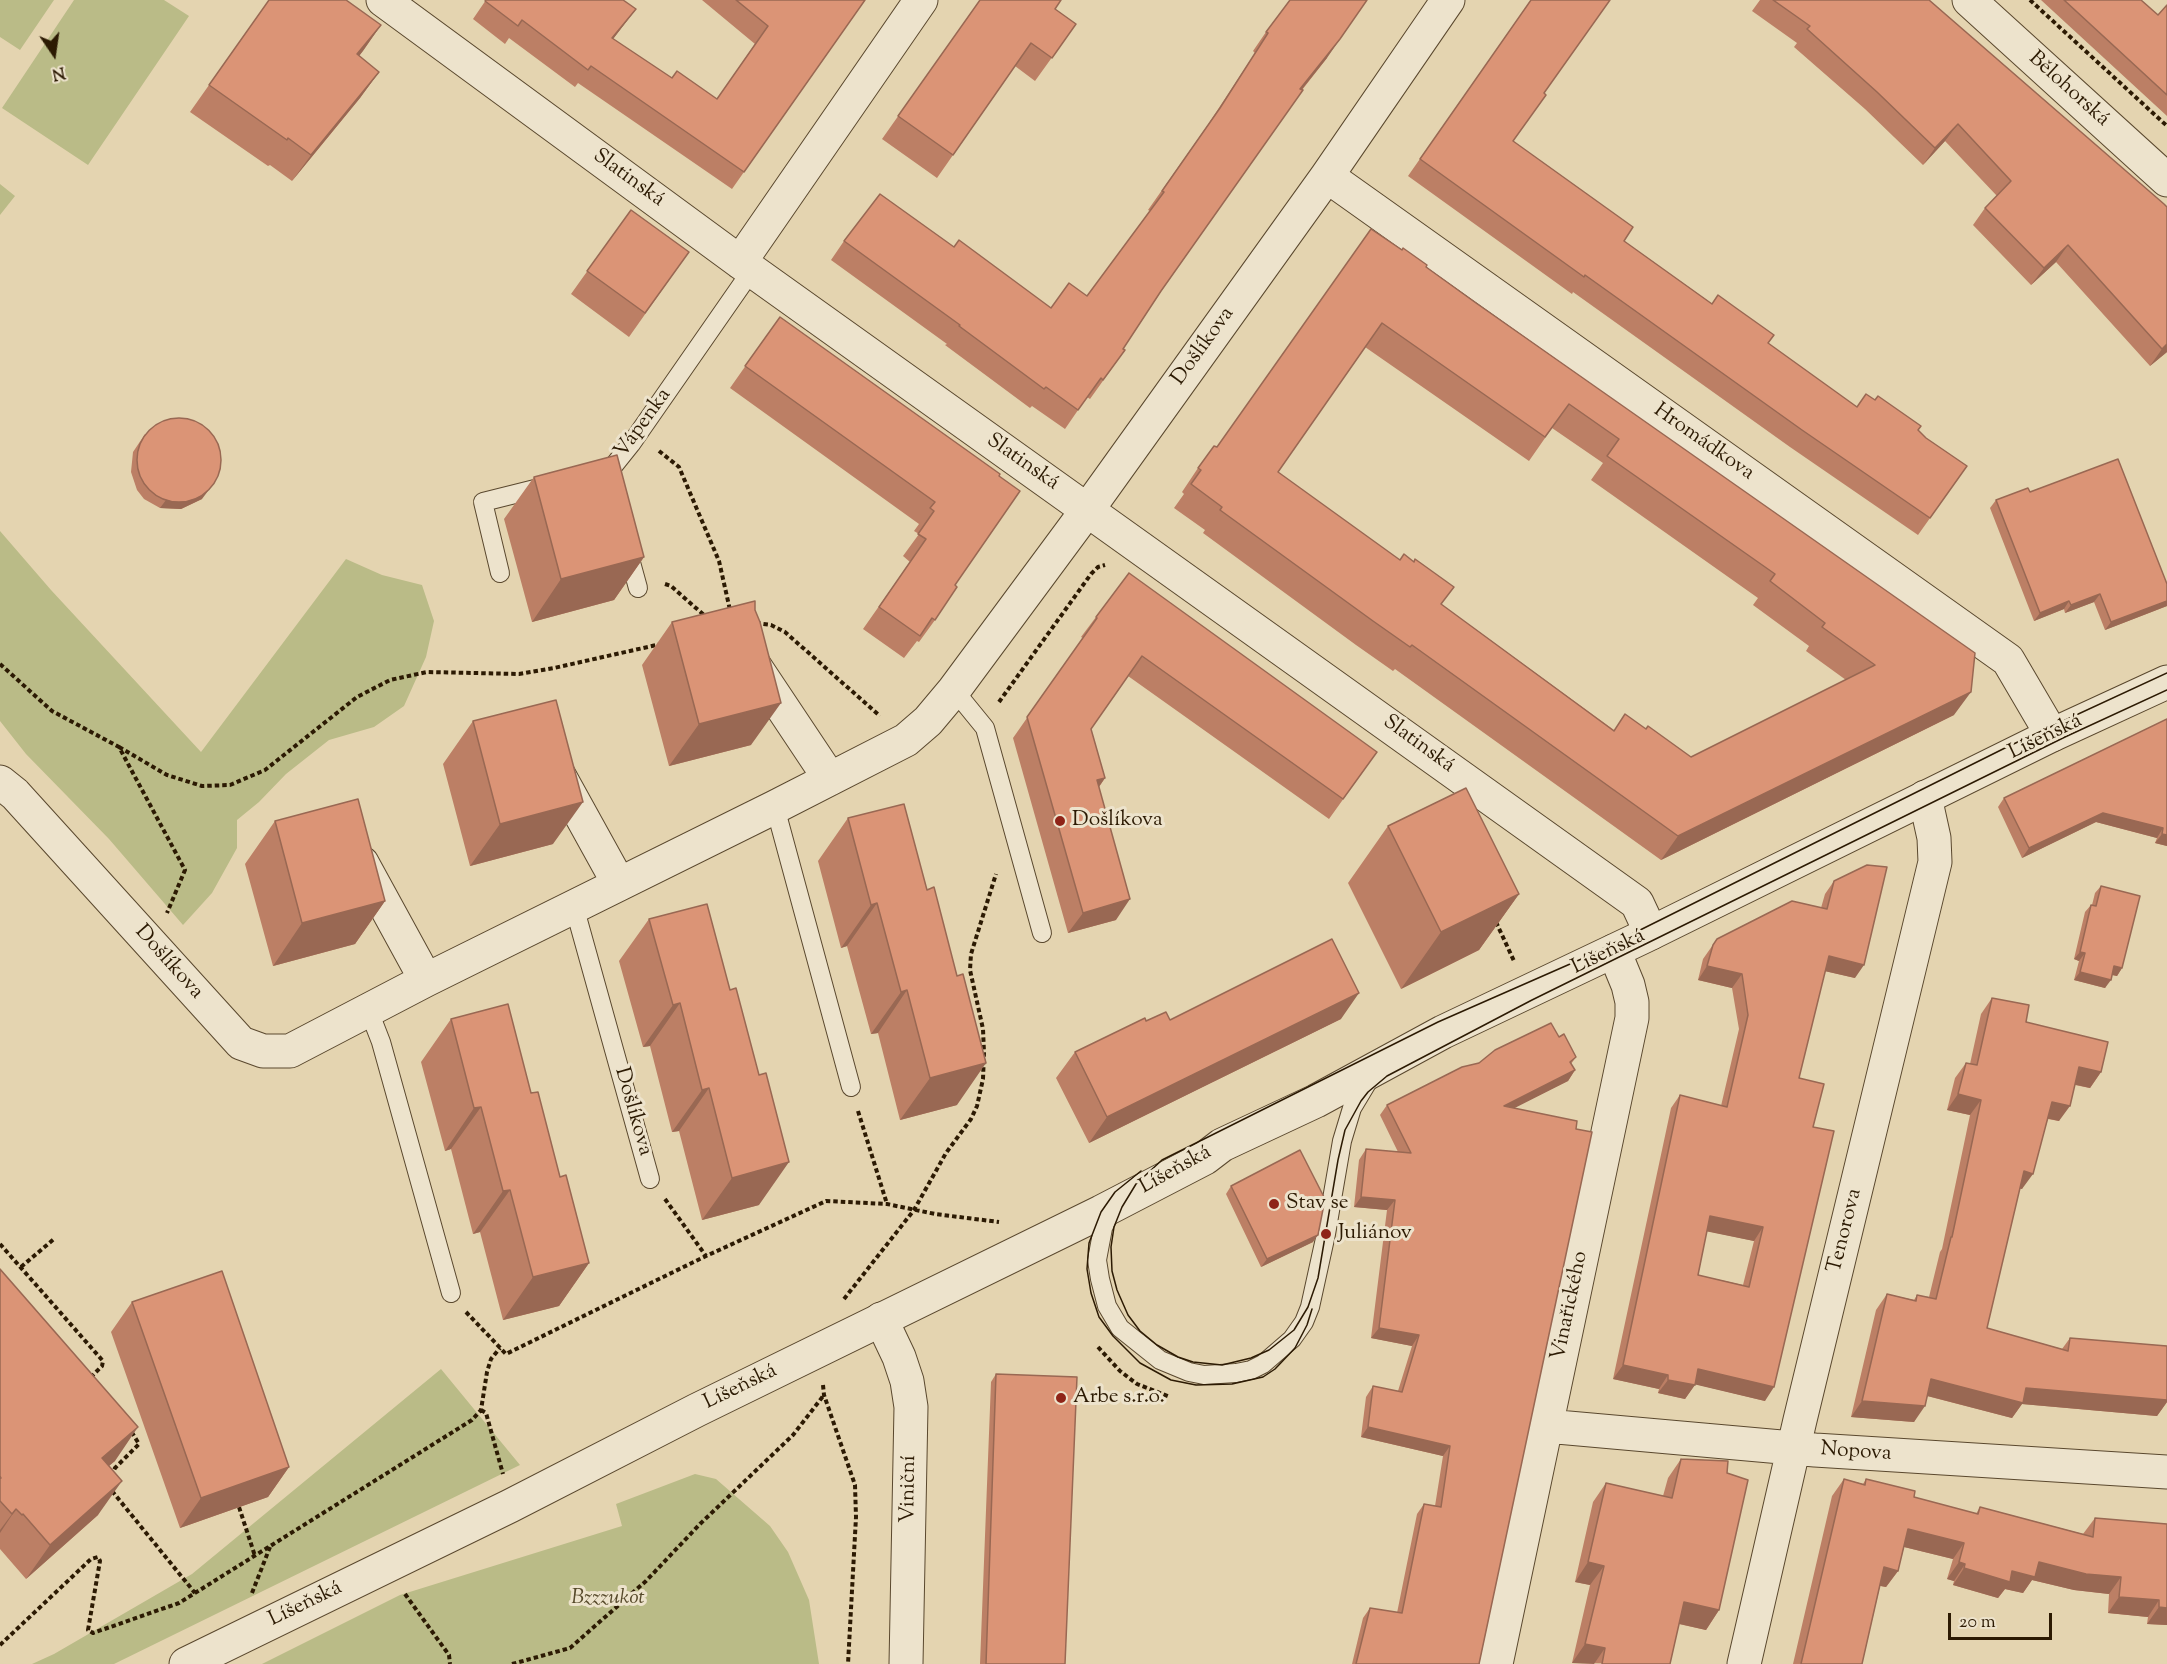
<!DOCTYPE html>
<html>
<head>
<meta charset="utf-8">
<style>
  body { margin:0 }
  #map { position:relative; width:2167px; height:1664px; overflow:hidden; background:#e4d4b0; font-family:"Sorts Mill Goudy",serif }
  canvas { display:block }
  .north { position:absolute; left:24px; top:24px; width:60px; height:60px; -webkit-text-stroke:4px #ede3cc; paint-order:stroke; rotate:167deg; font-size:16px; font-weight:700; line-height:24px; text-align:center; color:#2c1a03 }
  .north::after { content:''; display:block; margin:auto; width:21px; height:27px; background:#2c1a03; clip-path:polygon(50% 0,100% 100%,50% 72%,0 100%) }
  .scale { position:absolute; left:1948px; top:1613px; width:104px; height:27px; box-sizing:border-box; border:3px solid #2c1a03; border-top:0; padding-left:8px; font-size:18px; line-height:21px; white-space:nowrap; color:#2c1a03; -webkit-text-stroke:4px #ede3cc; paint-order:stroke }
</style>
</head>
<body>
<div id="map">
<canvas width="2167" height="1664"></canvas>
<div class="north">N</div>
<div class="scale">20 m</div>
</div>
<script>
const context = document.querySelector('canvas').getContext('2d');
context.lineJoin = 'round';
function fill(path, color) { context.fillStyle = color; context.fill(path, 'evenodd'); }
const poly = rows => new Path2D(rows.map(r => 'M' + r).join(''));
function trace(path, color, width, dash) { context.strokeStyle = color; context.lineWidth = width; context.lineCap = dash ? 'butt' : 'round'; context.setLineDash(dash || []); context.stroke(path); }
function write(font, color, halo, rows, align = 'center') {
  context.font = font + ' "Sorts Mill Goudy",serif'; context.lineWidth = 6; context.setLineDash([]); context.textBaseline = 'middle'; context.strokeStyle = halo; context.fillStyle = color; for (const [text, x, y, turn = 0] of rows) {
    context.save(); context.translate(x, y); context.rotate((+turn || 0) * Math.PI / 180); context.textAlign = isNaN(turn) ? turn : align; if (halo) context.strokeText(text, 0, 0); context.fillText(text, 0, 0); context.restore();
  }
}
const green = poly([
  [0,0,54,0,20,50,0,37],
  [74,0,164,0,189,16,88,165,2,108],
  [0,184,15,196,0,215],
  [0,531,51,590,201,752,346,559,382,575,422,585,434,621,426,657,404,706,374,727,329,740,286,774,259,802,237,820,237,848,212,893,183,925,109,839,26,754,0,721],
  [441,1369,520,1465,114,1664,32,1664,54,1654,192,1574],
  [695,1474,716,1479,770,1526,788,1552,809,1600,819,1664,262,1664,400,1595,622,1526,616,1504]
]);
const path = poly([
  [2030,0,2167,126],
  [659,451,679,467,719,561,730,610],
  [665,584,671,586,705,616],
  [756,623,771,625,785,632,880,716],
  [0,664,52,711,119,747,185,870,167,913],
  [999,702,1091,574,1098,567,1105,565],
  [119,747,167,775,202,786,230,785,265,770,357,697,390,680,427,672,519,674,554,668,661,644],
  [1496,922,1514,961],
  [858,1111,887,1204],
  [665,1199,706,1256],
  [0,1244,103,1361,102,1366,91,1377],
  [21,1267,54,1239],
  [844,1299,914,1210,946,1153,971,1119,977,1106,983,1079,984,1053,983,1029,970,970,971,954,996,874],
  [466,1312,506,1354,706,1256,826,1201,887,1204,935,1214,999,1222],
  [1098,1347,1120,1371,1137,1384,1170,1397],
  [823,1385,824,1395,855,1485,856,1517,848,1664],
  [481,1410,486,1413,503,1474],
  [111,1476,115,1468,139,1444,131,1431],
  [112,1491,195,1593],
  [239,1507,255,1556],
  [252,1593,270,1547],
  [405,1594,449,1655,450,1664],
  [0,1645,91,1559,98,1557,100,1561,88,1630,93,1633,179,1603,472,1420,481,1410,487,1372,491,1359,500,1348],
  [512,1664,570,1648,646,1581,700,1524,793,1435,824,1395]
]);
const service = poly([
  [599,472,611,469,631,444,752,270],
  [627,548,638,588],
  [500,573,483,502,547,486],
  [954,690,985,728,1042,933],
  [775,807,851,1087],
  [574,906,650,1179],
  [369,1011,381,1042,451,1293],
  [1112,1209,1103,1228,1097,1260,1100,1279,1107,1306,1120,1328,1160,1360,1189,1372,1204,1375,1236,1373,1251,1370,1263,1364,1292,1339,1304,1322,1310,1307,1326,1234,1342,1141,1352,1108,1370,1078]
]);
const minor = poly([
  [383,0,740,262,1637,903,1651,933],
  [1969,0,2167,180],
  [1327,176,2008,660,2052,735],
  [740,262,921,0],
  [754,665,830,779],
  [556,770,619,884],
  [0,782,15,794,241,1043,263,1051,290,1051,426,980,775,807,906,740,928,721,954,690,1088,509,1327,176,1448,0],
  [362,863,426,980],
  [881,1319,899,1357,907,1381,911,1407,906,1664],
  [1546,1426,1815,1450,2167,1472],
  [1496,1664,1632,1018,1632,1002,1628,985,1614,951],
  [1744,1664,1800,1420,1935,862,1934,838,1925,797]
]);
const tertiary = poly([
  [186,1664,510,1506,697,1410,1101,1212,1205,1158,1222,1145,1316,1101,1443,1032,1645,936,2052,735,2167,682]
]);
const tram = poly([
  [2167,673,2007,747,1586,957,1438,1022,1162,1160,1136,1184,1122,1207,1114,1227,1111,1247,1112,1271,1117,1290,1128,1315,1140,1331,1157,1345,1178,1357,1193,1362,1222,1365,1251,1358,1269,1350,1294,1330,1308,1307,1318,1278,1338,1160,1345,1130,1361,1101,1368,1092,1387,1076,1532,1000,2065,737,2167,690],
  [1141,1171,1115,1192,1101,1212,1089,1243,1087,1269,1091,1293,1099,1317,1113,1336,1140,1363,1171,1380,1196,1385,1232,1384,1263,1377,1275,1369,1295,1348,1307,1325,1312,1309]
]);
const wall = poly([
  [269,0,381,25,359,56,379,72,360,98,292,181,270,165,268,166,190,112],
  [486,0,636,9,613,39,672,78,717,99,755,44,702,0,865,0,732,189,578,83,575,87,509,38,505,44,473,19],
  [980,0,1055,9,1076,24,1035,81,1015,66,937,178,882,139],
  [1531,0,1544,93,1513,141,1624,241,1857,407,1918,430,1926,438,1967,466,1918,535,1790,447,1573,292,1572,294,1408,176],
  [1760,0,1929,0,2167,207,2167,352,2150,366,2056,262,2031,285,1973,225,1985,208,1997,196,1945,141,1923,165,1865,109,1794,47,1797,43,1752,11],
  [2041,0,2141,0,2158,15,2167,5,2167,116],
  [1266,32,1327,58,1302,90,1160,293,1123,349,1125,350,1090,399,1087,397,1065,429,1032,406,1030,408,945,345,947,344,831,260,844,241,954,247,1051,308,1087,296,1150,211,1148,210,1207,126,1255,53,1253,51],
  [631,210,689,252,629,337,571,294],
  [1426,267,1954,715,1661,860,1395,669,1393,671,1356,645,1203,533,1205,530,1174,508,1184,494,1182,492,1198,468,1217,447],
  [1365,347,1529,461,1552,428,1603,463,1591,480,1758,598,1753,605,1809,646,1806,651,1846,680,1691,757,1646,729,1614,730,1441,604,1278,472],
  [780,317,1000,474,955,585,935,620,919,642,917,641,904,658,863,629,910,562,903,556,919,534,914,531,919,524,730,388],
  [145,434,202,499,181,509,160,508,144,499,137,490,131,472,133,452],
  [534,477,644,557,614,600,532,622,504,519],
  [1996,500,2167,584,2167,606,2105,630,2094,602,2065,613,2064,609,2034,621,1990,508],
  [1096,617,1377,752,1329,819,1128,676,1091,729,1105,778,1099,787,1116,920,1068,933,1013,738,1083,638,1081,637],
  [672,622,751,745,669,766,642,665],
  [2167,719,2167,846,2155,843,2157,838,2096,822,2022,858,1998,807,2004,798],
  [473,721,553,844,470,866,443,764],
  [848,818,957,1105,900,1120,878,1033,871,1034,847,946,841,948,818,861],
  [275,821,385,901,355,944,273,966,245,864],
  [1388,826,1519,894,1479,950,1401,989,1348,883],
  [1834,881,1855,978,1825,971,1799,1078,1813,1127,1765,1401,1695,1384,1685,1399,1658,1393,1659,1389,1613,1379,1671,1108,1680,1095,1721,1106,1739,1029,1732,988,1698,980,1703,959,1717,939,1821,908,1825,894],
  [1707,1231,1754,1241,1743,1285,1698,1275],
  [2101,886,2122,968,2117,976,2112,975,2105,988,2074,980,2079,961,2074,959,2085,912,2091,905,2092,905,2095,893],
  [649,919,759,1205,702,1220,679,1131,672,1132,650,1046,643,1047,619,961],
  [1992,998,2101,1072,2090,1088,2075,1085,2059,1121,2048,1119,2022,1189,2019,1188,1987,1328,2062,1349,2070,1338,2167,1346,2167,1402,2157,1416,2022,1404,2012,1418,1927,1396,1914,1422,1851,1417,1876,1310,1887,1294,1914,1300,1917,1295,1929,1297,1940,1252,1942,1249,1970,1115,1947,1110,1955,1078,1966,1063,1970,1064,1981,1014],
  [451,1019,531,1093,589,1263,559,1306,503,1320,480,1232,473,1234,451,1149,445,1151,421,1062],
  [1341,1019,1089,1143,1056,1078,1075,1052,1146,1021],
  [1559,1037,1576,1057,1571,1064,1575,1070,1568,1081,1513,1108,1479,1664,1352,1664,1363,1618,1370,1608,1397,1613,1417,1514,1424,1504,1435,1506,1443,1456,1361,1437,1366,1397,1373,1386,1398,1391,1412,1346,1371,1338,1387,1210,1354,1207,1359,1160,1366,1149,1398,1152,1380,1115,1387,1105,1479,1063],
  [1231,1186,1313,1242,1261,1267,1226,1194],
  [0,1269,115,1461,108,1466,98,1515,26,1579,0,1549],
  [132,1302,289,1467,268,1497,180,1528,111,1332],
  [996,1374,1065,1664,980,1664,991,1382],
  [1681,1459,1719,1610,1706,1630,1679,1624,1670,1664,1572,1663,1590,1585,1575,1582,1593,1502,1606,1483,1663,1496,1668,1478],
  [1844,1479,1863,1484,1866,1479,1914,1497,1976,1514,1980,1507,2083,1534,2095,1518,2167,1524,2167,1625,2147,1624,2148,1617,2108,1613,2109,1594,2074,1590,2032,1580,2023,1593,2005,1589,1998,1598,1953,1585,1954,1581,1947,1579,1953,1559,1904,1547,1898,1571,1886,1587,1880,1586,1862,1664,1793,1664,1832,1496]
]);
const shadedWall = poly([
  [636,9,623,26,600,56,612,38],
  [381,25,363,51,339,81,357,54],
  [1340,39,1327,58,1287,108,1300,89],
  [379,72,360,98,292,181,311,155],
  [1958,124,1945,141,1923,165,1935,148],
  [2068,245,2056,262,2031,285,2044,268],
  [2167,344,2167,352,2150,366,2162,349],
  [208,491,202,499,181,509,160,508,166,500],
  [644,557,614,600,532,622,561,579],
  [2100,594,2094,602,2065,613,2071,605],
  [2069,601,2064,609,2034,621,2040,613],
  [2167,601,2167,606,2105,630,2111,622],
  [1971,692,1954,715,1661,860,1678,836],
  [781,703,751,745,669,766,699,724],
  [1105,778,1091,798,1097,780],
  [583,802,553,844,470,866,500,824],
  [2103,813,2163,828,2157,838,2096,822,2022,858,2029,848],
  [2162,834,2167,835,2167,846,2155,843],
  [1519,894,1479,950,1401,989,1441,932],
  [1130,899,1116,920,1068,933,1083,913],
  [385,901,355,944,273,966,302,923],
  [877,903,847,946,841,948,871,905],
  [2080,952,2085,953,2079,961,2074,959],
  [1829,956,1864,965,1855,978,1820,970],
  [1707,966,1742,974,1732,988,1698,980],
  [2114,966,2122,968,2117,976,2108,974],
  [2080,972,2111,980,2105,988,2074,980],
  [907,990,878,1033,871,1034,901,992],
  [1359,993,1341,1019,1089,1143,1107,1117],
  [680,1003,650,1046,643,1047,673,1005],
  [986,1063,957,1105,900,1120,930,1078],
  [2079,1067,2101,1072,2090,1088,2068,1083],
  [1575,1070,1568,1081,1497,1117,1504,1106],
  [709,1088,679,1131,672,1132,702,1090],
  [1958,1094,1981,1100,1970,1115,1947,1110],
  [2052,1102,2070,1106,2059,1121,2041,1117],
  [481,1107,451,1149,445,1151,474,1108],
  [789,1162,759,1205,702,1220,732,1178],
  [2024,1171,2033,1174,2022,1189,2013,1187],
  [510,1190,480,1232,473,1234,503,1191],
  [1361,1197,1395,1200,1387,1210,1354,1207],
  [1710,1216,1763,1227,1754,1241,1700,1230],
  [1318,1235,1313,1242,1261,1267,1267,1259],
  [589,1263,559,1306,503,1320,533,1277],
  [1379,1328,1419,1335,1412,1346,1371,1338],
  [1623,1365,1668,1375,1659,1389,1613,1379],
  [1698,1369,1774,1387,1765,1401,1689,1383],
  [1931,1379,2167,1400,2167,1402,2157,1416,2022,1404,2012,1418,1920,1394],
  [1668,1380,1695,1385,1685,1399,1658,1393],
  [1862,1401,1925,1406,1914,1422,1851,1417],
  [138,1427,115,1461,78,1492,102,1458],
  [1368,1427,1450,1446,1443,1456,1361,1437],
  [289,1467,268,1497,180,1528,201,1498],
  [122,1481,98,1515,26,1579,50,1545],
  [16,1509,0,1533,0,1530,12,1514],
  [1908,1529,1964,1543,1953,1559,1896,1545],
  [1588,1562,1604,1566,1590,1585,1575,1582],
  [1959,1562,1965,1564,1954,1581,1947,1579],
  [2039,1562,2121,1577,2109,1594,2074,1590,2032,1580,2023,1593,2005,1589,1998,1598,1953,1585,1964,1568],
  [1884,1567,1898,1571,1886,1587,1872,1584],
  [2119,1597,2159,1600,2148,1617,2108,1613],
  [1684,1602,1719,1610,1706,1630,1671,1622],
  [2159,1607,2167,1608,2167,1625,2147,1624],
  [1585,1644,1605,1648,1594,1664,1572,1663]
]);
const building = poly([
  [269,0,346,0,381,25,357,54,379,72,311,155,288,138,287,140,209,85,269,0],
  [486,0,623,0,636,9,612,38,672,78,677,71,717,99,768,26,736,0,865,0,744,172,591,66,588,70,522,20,518,26,485,1,486,0],
  [980,0,1061,0,1055,9,1076,24,1052,58,1031,43,953,155,898,116,980,0],
  [1290,0,1367,0,1340,39,1300,89,1303,90,1161,291,1123,349,1125,350,1103,380,1101,378,1078,410,1046,387,1044,389,959,326,960,325,844,241,880,194,954,247,959,240,1051,308,1069,283,1087,296,1164,192,1162,191,1220,108,1268,33,1266,32,1290,0],
  [1531,0,1610,0,1544,93,1546,95,1513,141,1633,227,1624,241,1712,304,1718,295,1736,308,1774,335,1768,343,1857,407,1866,394,1875,400,1878,396,1921,426,1918,430,1926,438,1967,466,1930,518,1802,430,1585,275,1584,277,1420,159,1531,0],
  [1773,0,1929,0,2164,204,2167,207,2167,344,2162,349,2068,245,2044,268,1985,208,2011,181,1958,124,1935,148,1877,92,1807,29,1810,26,1773,0],
  [2064,0,2141,0,2158,15,2167,5,2167,95,2064,0],
  [631,210,689,252,645,313,587,271,631,210],
  [1371,229,1402,250,1403,248,1427,265,1426,267,1476,303,1975,653,1971,692,1678,836,1412,645,1410,647,1373,621,1220,510,1222,507,1191,484,1201,470,1198,468,1214,446,1217,447,1371,229],
  [1382,323,1545,437,1569,404,1619,439,1607,456,1775,574,1770,581,1825,623,1822,627,1875,665,1691,757,1648,726,1646,729,1625,714,1614,731,1441,604,1454,587,1415,559,1414,562,1404,554,1400,560,1278,472,1382,323],
  [780,317,1000,474,999,476,1020,491,955,585,957,587,935,620,932,618,920,636,879,607,926,539,918,534,934,511,930,508,935,502,745,366,780,317],
  '137 460a42 42 0 1 1 84 0a42 42 0 1 1-84 0Z',
  [617,455,644,557,561,579,534,477,617,455],
  [2118,459,2167,584,2167,601,2111,622,2100,594,2071,605,2069,601,2040,613,1996,500,2028,488,2030,492,2118,459],
  [1129,573,1377,752,1343,799,1142,656,1091,729,1105,778,1097,780,1130,899,1083,913,1027,717,1097,618,1096,617,1129,573],
  [755,601,755,610,760,622,781,703,699,724,672,622,755,601],
  [556,700,583,802,500,824,473,721,556,700],
  [2167,719,2167,835,2162,834,2163,828,2103,813,2029,848,2004,798,2167,719],
  [1466,788,1519,894,1441,932,1388,826,1466,788],
  [358,799,385,901,302,923,275,821,358,799],
  [904,804,927,890,934,887,957,976,963,974,986,1063,930,1078,907,990,901,992,877,903,871,905,848,818,904,804],
  [1867,865,1887,867,1864,965,1829,956,1799,1078,1824,1084,1813,1127,1834,1131,1774,1387,1698,1369,1695,1385,1668,1380,1668,1375,1623,1365,1680,1095,1727,1107,1748,1015,1742,974,1707,966,1713,945,1717,939,1792,901,1827,909,1834,881,1867,865],
  [1710,1216,1763,1227,1749,1287,1698,1275,1710,1216],
  [2101,886,2140,896,2122,968,2114,966,2111,980,2080,972,2085,953,2080,952,2091,905,2096,906,2101,886],
  [707,904,730,990,736,988,759,1075,766,1073,789,1162,732,1178,709,1088,702,1090,680,1003,673,1005,649,919,707,904],
  [1332,939,1359,993,1107,1117,1075,1052,1145,1018,1146,1021,1166,1012,1170,1020,1332,939],
  [1992,998,2029,1005,2026,1022,2108,1042,2101,1072,2079,1067,2070,1106,2052,1102,2033,1174,2024,1171,1987,1328,2068,1351,2070,1338,2167,1346,2167,1400,2026,1388,2023,1403,1931,1379,1925,1406,1862,1401,1887,1294,1916,1301,1917,1295,1936,1299,1951,1237,1952,1237,1981,1100,1958,1094,1966,1063,1977,1065,1992,998],
  [508,1004,531,1093,538,1092,560,1177,566,1175,589,1263,533,1277,510,1190,503,1191,481,1107,474,1108,451,1019,508,1004],
  [1551,1023,1559,1037,1564,1034,1576,1057,1570,1062,1575,1070,1504,1106,1577,1121,1576,1129,1592,1132,1479,1664,1356,1664,1370,1608,1402,1613,1424,1504,1441,1507,1450,1446,1368,1427,1373,1386,1402,1392,1419,1335,1379,1328,1395,1200,1361,1197,1366,1149,1411,1153,1387,1105,1462,1067,1479,1063,1495,1050,1551,1023],
  [1300,1150,1325,1199,1318,1235,1267,1259,1231,1186,1300,1150],
  [0,1269,138,1427,102,1458,122,1481,50,1545,23,1514,22,1515,16,1509,12,1514,0,1501,0,1479,1,1478,0,1476,0,1269],
  [222,1271,289,1467,201,1498,132,1302,222,1271],
  [996,1374,1077,1377,1065,1664,986,1664,996,1374],
  [1681,1459,1728,1461,1727,1473,1748,1480,1719,1610,1684,1602,1670,1664,1602,1664,1605,1648,1585,1644,1604,1566,1588,1562,1606,1483,1672,1498,1681,1459],
  [1844,1479,1865,1485,1866,1479,1915,1491,1914,1497,1978,1514,1980,1507,2093,1537,2095,1518,2167,1524,2167,1608,2159,1607,2159,1600,2119,1597,2121,1577,2086,1574,2039,1562,2035,1577,2012,1571,2010,1582,1964,1568,1965,1564,1959,1562,1964,1543,1908,1529,1898,1571,1884,1567,1862,1664,1801,1664,1844,1479]
]);
const markers = [
  [1060,821,6,"#8f2418"],
  [1274,1204,6,"#8f2418"],
  [1326,1234,6,"#8f2418"],
  [1061,1398,6,"#8f2418"]
];
const streetNames = [
  ["Bělohorská",2068,90,42],
  ["Slatinská",628,179,36],
  ["Došlíkova",1204,347,-54],
  ["Vápenka",644,424,-54],
  ["Hromádkova",1703,443,35],
  ["Slatinská",1022,463,35],
  ["Líšeňská",2046,738,-26],
  ["Slatinská",1418,745,36],
  ["Líšeňská",1609,953,-26],
  ["Došlíkova",168,963,48],
  ["Došlíkova",632,1112,74],
  ["Líšeňská",1176,1171,-29],
  ["Tenorova",1846,1231,-76],
  ["Vinařického",1571,1306,-78],
  ["Líšeňská",741,1388,-26],
  ["Nopova",1856,1453,4],
  ["Viniční",910,1489,-89],
  ["Líšeňská",306,1605,-26]
];
const poiNames = [
  ["Došlíkova",1072,821],
  ["Stav se",1286,1204],
  ["Juliánov",1338,1234],
  ["Arbe s.r.o.",1073,1398]
];
const parkNames = [
  ["Bzzzukot",608,1599]
];
fill(green, '#babb87');
trace(service, '#5a482e', 20);
trace(minor, '#5a482e', 35);
trace(tertiary, '#5a482e', 35);
trace(path, '#2c1a03', 4, [4.5, 3]);
trace(service, '#ede3cc', 18);
trace(minor, '#ede3cc', 33);
trace(tertiary, '#ede3cc', 33);
trace(tram, '#2c1a03', 1.5);
fill(wall, '#bc7f65');
fill(shadedWall, '#996853');
fill(building, '#db9476');
trace(building, '#996853', 1.5);
for (const [x, y, r, color] of markers) { const dot = new Path2D(); dot.arc(x, y, r, 0, 2 * Math.PI); context.fillStyle = color; context.fill(dot); trace(dot, '#ede3cc', 2); }
write('21px', '#2c1a03', '#ede3cc', streetNames);
write('21px', '#2c1a03', '#ede3cc', poiNames, 'left');
write('italic 21px', '#574a2b', '#ede3cc', parkNames);
</script>
</body>
</html>
